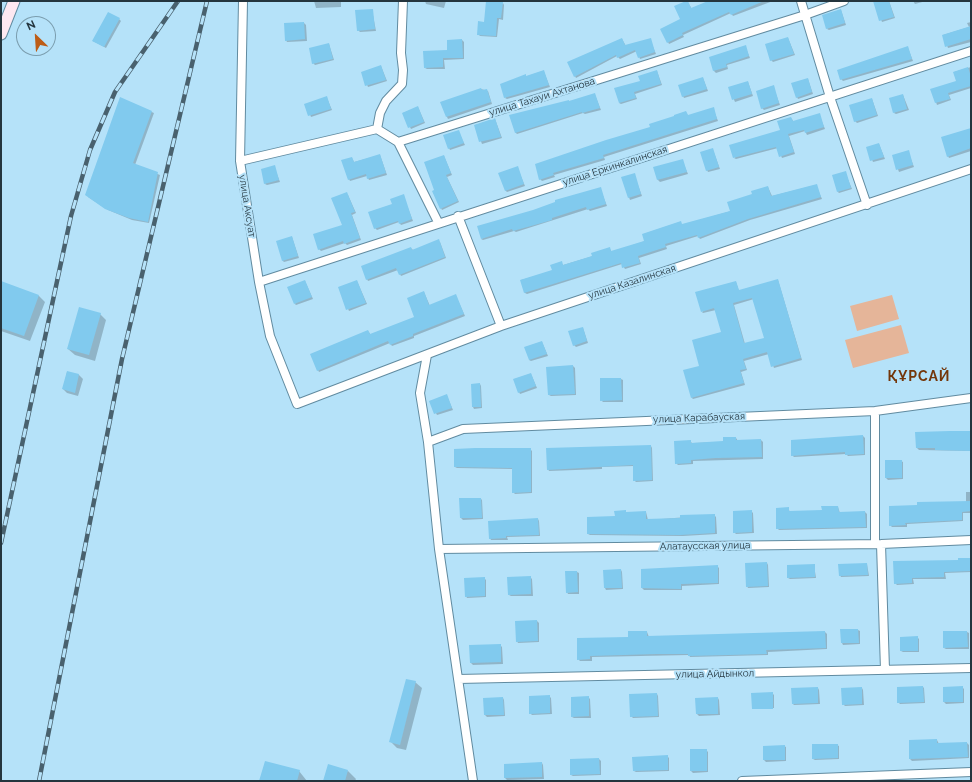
<!DOCTYPE html>
<html>
<head>
<meta charset="utf-8">
<style>
  body { margin:0 }
  #map { position:relative; width:972px; height:782px; overflow:hidden; background:#b5e2f9; font-family:Raleway,sans-serif }
  canvas { display:block }
  .frame { position:absolute; inset:0; border:2px solid #24353e; pointer-events:none }
  .north { position:absolute; left:16px; top:16px; width:40px; height:40px; box-sizing:border-box; background:#b5e2f9; border:1px solid #7b9dae; border-radius:50%; rotate:335deg; font-size:11px; font-weight:700; line-height:16px; text-align:center; color:#24353e }
  .north::after { content:''; display:block; margin:auto; width:14px; height:18px; background:#bd5d17; clip-path:polygon(50% 0,100% 100%,50% 72%,0 100%) }
</style>
</head>
<body>
<div id="map">
<canvas width="972" height="782"></canvas>
<div class="frame"></div>
<div class="north">N</div>
</div>
<script>
const context = document.querySelector('canvas').getContext('2d');
context.lineJoin = 'round';
function fill(path, color) { context.fillStyle = color; context.fill(path, 'evenodd'); }
const poly = rows => new Path2D(rows.map(r => 'M' + r).join(''));
function trace(path, color, width, dash) { context.strokeStyle = color; context.lineWidth = width; context.lineCap = dash ? 'butt' : 'round'; context.setLineDash(dash || []); context.stroke(path); }
function write(font, color, halo, rows, align = 'center') {
  context.font = font + ' Raleway,sans-serif'; context.lineWidth = 4; context.setLineDash([]); context.textBaseline = 'middle'; context.strokeStyle = halo; context.fillStyle = color; for (const [text, x, y, turn = 0] of rows) {
    context.save(); context.translate(x, y); context.rotate((+turn || 0) * Math.PI / 180); context.textAlign = isNaN(turn) ? turn : align; if (halo) context.strokeText(text, 0, 0); context.fillText(text, 0, 0); context.restore();
  }
}
const green = poly([
  [892,295,899,319,857,331,850,306],
  [901,325,909,353,853,368,845,340]
]);
const shadow = poly([
  [314,1,341,1,341,7,316,8],
  [425,1,446,1,444,8,426,4],
  [687,1,692,9,712,1,773,1,733,16,731,13,683,35,684,37,669,44,668,42,681,19],
  [874,1,889,1,895,18,882,22],
  [913,1,926,1,915,4],
  [503,3,504,5,503,20,499,19,497,37,480,36,478,34,484,23],
  [372,10,376,31,360,32,358,30],
  [841,10,846,25,829,30,827,29],
  [119,19,121,21,106,48,93,41],
  [971,22,971,42,948,48,943,35,969,27,967,23],
  [304,23,306,25,307,41,287,42,286,40,285,24],
  [788,38,795,55,773,62,771,60],
  [622,39,626,46,650,39,656,54,640,59,637,51,620,59,617,56,576,78,575,76],
  [462,40,464,42,464,59,444,60,445,69,427,69,425,68],
  [329,44,334,60,315,65,313,63],
  [745,46,750,58,727,65,728,69,716,73,714,71,710,58],
  [908,48,913,61,843,81,841,79],
  [381,66,387,81,368,87,362,73],
  [971,67,971,88,949,95,951,100,937,105,932,90,957,82,954,72],
  [657,71,662,85,635,94,637,99,621,104,619,103,641,81],
  [544,72,550,87,507,99,505,98,525,75,527,77],
  [703,78,708,91,684,98,683,96],
  [808,79,813,94,798,99,797,97],
  [748,82,753,96,735,102,729,88],
  [773,86,780,105,764,110,762,108],
  [481,89,488,91,492,104,448,119,447,117,441,103],
  [595,95,601,110,585,114,583,113,517,134,515,132,570,102],
  [903,95,909,110,896,114,894,113],
  [327,98,332,110,311,117,306,104],
  [121,99,154,113,135,165,160,175,149,223,132,220,108,210,88,197],
  [872,99,878,116,857,123,855,121],
  [418,107,425,123,411,129,403,113],
  [713,108,718,121,604,157,605,160,554,175,555,177,542,181,540,179,536,165,652,128,686,112,688,116],
  [819,114,825,129,807,135,805,131,789,136,795,154,782,158,778,148,736,159,734,158,781,131,791,118,794,122],
  [495,119,502,138,482,144,475,125],
  [971,128,971,151,949,158,948,156],
  [458,131,465,145,450,150,449,148],
  [879,144,885,159,873,162,867,148],
  [713,150,720,169,708,172,707,170],
  [908,151,914,167,899,172,893,156],
  [380,155,387,175,369,180,367,176,350,181,349,179,352,158,354,162],
  [444,156,452,175,447,177,459,202,442,210,433,192,436,190],
  [682,160,688,174,660,182,658,180,655,168],
  [274,166,280,182,267,185,265,184],
  [517,167,525,186,507,192,505,190],
  [845,172,852,189,839,193,838,192],
  [634,174,642,196,630,200,622,178],
  [816,185,822,199,750,220,700,239,698,236,666,246,667,249,639,258,641,264,625,269,622,264,527,294,525,293,521,280,553,271,561,262,563,265,593,256,610,249,612,252,645,241,680,222,682,225,731,211,753,195,768,187,772,196],
  [600,188,607,206,590,211,588,209,516,232,514,231,483,240,481,239,534,211],
  [348,195,356,213,352,215,361,240,347,245,345,243,321,251,319,249,344,225],
  [403,195,413,221,401,225,399,222,377,230,375,228,393,205],
  [292,237,299,258,284,262,282,260],
  [440,242,446,258,401,276,398,270,368,281,367,279,411,248,413,250],
  [778,280,802,360,774,368,769,354,744,361,747,370,741,372,745,385,693,399,692,398,700,367,722,332,716,310,703,313,702,312,736,282,739,291],
  [754,299,765,339,745,344,734,305],
  [305,281,313,299,296,305,295,304],
  [357,281,367,304,349,311,339,288],
  [1,282,39,296,45,302,30,341,1,331],
  [424,292,430,306,456,296,465,316,414,336,414,338,392,346,390,343,319,372,318,370,368,331,371,335,416,318],
  [100,314,106,320,95,361,75,355,68,349],
  [583,328,588,343,576,347,574,345],
  [542,342,548,356,531,361,529,360],
  [573,366,575,368,576,395,551,396,549,395],
  [67,372,79,375,83,379,78,396,67,393,63,389],
  [531,374,537,388,520,394,519,392],
  [621,379,623,380,623,402,603,402,601,400],
  [480,384,481,386,482,408,474,409,473,407],
  [447,396,453,410,437,415,430,401],
  [971,432,971,451,919,450,917,448],
  [863,436,865,438,865,455,848,456,846,454,794,457,792,455],
  [736,438,738,441,761,440,763,442,763,459,693,461,693,464,678,465,676,463,690,441,692,443,724,442],
  [651,446,652,448,653,481,636,482,634,480,634,466,602,467,602,469,549,471,548,469],
  [530,449,532,451,532,493,515,494,513,492,513,469,457,468,455,467],
  [901,461,903,462,903,479,888,480,886,478],
  [966,492,971,492,971,513,963,513,963,521,907,524,907,527,892,527,890,525,966,502],
  [460,499,481,499,482,500,483,519,463,520,461,518],
  [838,507,840,513,865,512,867,514,867,528,779,530,777,528,788,508,790,512,823,511],
  [751,511,753,513,754,533,736,534,734,532],
  [646,512,648,520,714,515,716,517,717,534,683,536,590,535,588,534,627,513],
  [538,519,539,521,540,536,507,537,508,540,491,540,490,538],
  [971,559,971,572,945,573,946,579,913,579,914,584,897,585,895,583,959,561],
  [767,563,768,565,769,587,748,588,747,586],
  [867,564,869,576,841,577,840,575],
  [814,565,816,578,790,579,788,578],
  [717,566,719,568,719,584,682,586,682,590,644,590,642,588],
  [621,570,622,572,623,589,606,590,605,588],
  [577,572,579,573,579,594,568,594,567,592],
  [530,577,532,579,533,596,511,596,509,595],
  [484,578,486,580,486,597,467,598,466,596],
  [537,621,539,623,539,642,518,643,517,641],
  [841,630,858,630,860,631,860,644,843,645,842,643],
  [647,632,649,637,825,632,827,634,827,649,768,652,768,655,690,657,689,655,592,657,592,661,580,661,578,659],
  [967,632,969,633,969,649,946,649,944,648],
  [917,637,919,639,919,652,903,652,901,651],
  [500,645,502,647,503,664,473,665,471,663,470,646],
  [415,682,422,688,406,750,397,748,391,742],
  [923,687,924,688,925,703,900,704,898,702],
  [962,687,964,689,964,703,946,704,944,702],
  [818,688,819,690,820,704,794,705,793,704],
  [862,688,863,690,864,705,845,706,843,704],
  [772,693,774,695,774,708,753,709,752,694],
  [657,694,658,696,659,717,633,718,631,716],
  [549,696,551,698,552,714,532,715,530,713],
  [588,697,590,699,591,718,574,718,572,717],
  [503,698,504,700,505,716,487,717,485,715],
  [718,698,719,700,720,715,699,716,697,714],
  [937,740,939,744,967,743,969,745,969,758,912,761,910,759],
  [837,745,839,746,839,759,815,760,813,759],
  [764,746,784,746,786,747,786,761,766,762,764,760],
  [691,750,706,750,708,752,708,772,693,773,691,771],
  [667,756,669,758,669,771,636,772,634,771],
  [599,759,601,761,601,775,573,776,571,775],
  [542,763,543,765,544,779,507,780,505,778,505,765],
  [299,771,307,781,261,781],
  [348,771,356,779,355,781,324,781]
]);
const building = poly([
  [486,1,503,2,501,18,497,18,496,36,477,35,478,21,484,22],
  [686,1,688,1,691,8,708,1,764,1,731,15,729,12,682,33,683,35,667,43,660,29,680,19,674,6],
  [873,1,889,1,894,17,879,21],
  [373,9,375,29,357,31,355,10],
  [841,9,845,23,826,29,822,15],
  [108,12,120,18,104,47,92,41],
  [304,22,305,39,285,41,284,23],
  [971,26,971,39,945,47,942,35],
  [788,37,794,54,770,61,765,44],
  [622,38,625,45,651,38,655,52,638,58,635,50,617,58,616,55,574,77,567,62],
  [462,39,463,58,443,58,443,67,424,68,423,51,447,50,447,40],
  [329,43,333,59,312,64,309,48],
  [746,45,749,56,726,64,727,67,713,71,709,57],
  [908,46,912,59,840,80,837,70],
  [381,65,386,80,365,86,361,72],
  [968,67,971,77,971,86,948,93,950,99,935,103,930,89,956,81,953,72],
  [544,70,549,85,504,98,500,84,526,74,526,76],
  [657,70,661,84,634,92,636,98,619,103,614,88,640,81,638,76],
  [703,77,707,89,682,97,678,85],
  [808,78,812,92,796,98,791,83],
  [748,81,752,94,732,100,728,87],
  [774,85,779,103,761,109,756,91],
  [481,88,482,90,487,89,491,102,446,117,440,102],
  [595,93,600,108,582,113,582,112,515,133,509,115,569,100,569,101],
  [903,94,907,109,893,113,889,98],
  [327,96,331,109,308,116,304,104],
  [120,97,152,111,133,163,158,172,148,222,129,218,105,209,85,195],
  [872,98,877,115,854,122,849,105],
  [418,106,424,122,408,128,402,113],
  [714,107,717,119,603,155,604,158,553,173,554,175,539,180,535,164,606,140,650,127,649,124,674,116,674,115,686,111,688,115],
  [820,113,824,127,805,133,804,130,788,134,794,152,779,157,776,147,733,158,729,145,780,130,777,121,791,117,793,121],
  [495,118,501,137,479,142,474,125],
  [971,128,971,148,947,157,941,137],
  [459,130,464,143,448,149,443,135],
  [879,143,884,157,870,161,866,147],
  [713,148,719,167,706,171,700,152],
  [909,150,913,165,896,170,892,155],
  [380,154,386,173,367,179,366,174,348,180,341,160,352,157,354,162],
  [444,155,451,173,446,175,458,201,440,209,432,191,434,190,424,162],
  [683,159,687,172,657,180,653,167],
  [275,165,279,180,264,184,261,169],
  [518,166,524,184,505,191,498,173],
  [846,171,851,188,837,192,832,175],
  [635,173,641,194,628,198,621,177],
  [817,184,821,197,748,219,698,238,697,235,665,244,666,247,638,256,640,263,622,268,621,263,524,293,520,280,552,270,550,265,562,261,563,265,592,256,591,253,610,247,611,251,644,241,642,234,681,221,682,224,730,211,727,202,752,194,751,191,768,186,771,196],
  [601,187,606,204,587,210,586,207,552,218,552,220,538,224,513,231,512,229,481,239,477,226,533,210,555,202,555,200],
  [347,192,355,212,351,213,360,238,344,244,343,241,318,250,313,234,342,225,331,198],
  [404,194,412,219,399,224,398,221,374,229,368,212,392,204,390,199],
  [292,236,298,256,282,261,276,241],
  [439,239,445,257,399,275,396,268,366,280,361,266,411,247,412,250],
  [778,279,801,358,771,367,767,352,743,359,746,369,740,370,744,383,691,398,683,370,699,366,692,340,721,332,714,308,701,312,695,292,736,281,739,290],
  [752,298,764,338,744,343,733,303],
  [305,280,312,297,294,304,287,287],
  [357,280,366,303,346,310,338,287],
  [1,281,39,295,24,336,1,328],
  [424,291,429,305,456,294,464,314,413,334,413,336,390,345,388,341,317,371,310,354,368,330,370,334,414,317,407,298],
  [79,307,101,313,89,355,67,349],
  [583,327,587,341,573,346,568,331],
  [542,341,547,354,529,360,524,347],
  [573,365,575,394,548,395,546,367],
  [67,371,79,374,75,393,62,389],
  [531,373,536,386,518,393,513,379],
  [600,378,621,378,622,400,600,401],
  [480,383,481,407,472,407,471,384],
  [447,394,452,408,434,414,429,401],
  [950,431,971,431,971,451,935,450,935,448,916,448,915,432],
  [863,435,864,454,845,455,845,452,791,456,791,440],
  [723,437,736,437,736,440,761,439,762,457,715,458,691,460,691,463,675,464,674,441,691,440,691,443,723,441],
  [651,445,652,480,633,481,633,465,547,470,546,448],
  [475,448,531,448,531,492,512,493,512,468,454,467,454,449],
  [885,460,902,460,902,478,885,478],
  [459,498,481,498,482,518,460,518],
  [971,501,971,511,962,512,962,520,905,523,906,525,889,526,889,506,917,505,917,502],
  [821,506,838,506,839,512,865,511,866,527,776,529,776,508,789,507,789,511,822,510],
  [626,510,626,512,646,511,646,519,680,518,680,515,715,514,715,533,680,535,587,534,587,517,615,516,614,511],
  [752,510,752,532,733,533,733,511],
  [538,518,539,535,506,536,506,538,489,539,488,521],
  [958,558,971,558,971,571,944,572,944,577,912,578,912,583,894,584,893,561,958,560],
  [767,562,768,586,746,587,745,563],
  [867,563,868,575,839,576,838,564],
  [815,564,815,577,787,578,787,565],
  [718,565,718,583,681,584,681,589,641,588,641,569],
  [621,569,622,588,604,588,603,570],
  [565,571,577,571,578,592,566,593],
  [531,576,531,594,508,595,507,577],
  [485,577,485,596,465,597,464,578],
  [537,620,538,641,516,642,515,621],
  [840,629,858,629,859,643,841,643],
  [628,631,647,631,647,636,825,631,826,648,766,650,767,654,688,656,688,654,656,654,590,656,590,659,577,660,577,638,628,637],
  [943,631,967,631,968,647,943,648],
  [918,636,918,651,900,651,900,637],
  [501,644,501,662,470,663,469,645],
  [406,679,416,681,400,745,389,742],
  [923,686,924,702,897,703,897,687],
  [963,686,963,702,943,702,943,687],
  [818,687,818,703,792,704,791,688],
  [862,687,862,704,842,705,841,688],
  [773,692,773,709,752,709,751,693],
  [657,693,658,716,630,717,629,694],
  [550,695,550,713,529,714,529,696],
  [589,696,589,716,571,717,571,697],
  [503,697,504,715,484,715,483,698],
  [718,697,718,714,696,714,695,698],
  [937,739,937,743,967,742,968,757,909,759,909,740],
  [812,744,838,744,838,758,812,759],
  [785,745,785,760,763,760,763,746],
  [690,749,707,749,707,771,690,771],
  [668,755,668,770,633,771,632,757],
  [599,758,600,774,570,775,570,759],
  [265,761,300,770,297,781,259,781],
  [542,762,542,777,504,778,504,764],
  [328,764,348,770,345,781,323,781]
]);
const minor = poly([
  [243,1,240,161,259,282,270,336,297,404,501,326,971,169],
  [801,1,830,97,867,205],
  [377,129,380,113,386,101,402,84,403,70,401,53,403,1],
  [398,142,438,222],
  [240,161,377,129,398,142,805,15,844,1],
  [458,216,501,326],
  [259,282,971,51],
  [427,355,420,393,428,442,439,549,473,781],
  [428,442,463,429,875,411,971,398],
  [875,544,875,411],
  [881,544,885,670],
  [439,549,881,544,971,540],
  [458,679,971,668],
  [742,781,971,772]
]);
const secondary = poly([
  [1,34,14,1]
]);
const rail = poly([
  [1,543,71,216,90,150,115,92,178,1],
  [39,781,122,359,207,1]
]);
const streetNames = [
  ["улица Тахауи Ахтанова",542,97,-17],
  ["улица Еркинкалинская",615,166,-18],
  ["улица Аксуат",247,206,81],
  ["улица Казалинская",632,282,-18],
  ["улица Карабауская",699,418,-2],
  ["Алатаусская улица",705,546,-1],
  ["улица Айдынкол",715,674,-1]
];
const districtNames = [
  ["ҚҰРСАЙ",919,377]
];
fill(green, '#e5b599');
fill(shadow, '#0003');
fill(building, '#81caee');
trace(minor, '#618ba0', 10);
trace(secondary, '#618ba0', 13);
trace(minor, '#fff', 8);
trace(secondary, '#fde8f1', 11);
trace(rail, '#49616e', 4.5);
trace(rail, '#b5e2f9', 3, [9]);
write('10px', '#24353e', '#b5e2f9', streetNames);
context.letterSpacing = '1px';
write('bold 14px', '#73360a', '#b5e2f9', districtNames);
context.letterSpacing = '0px';
</script>
</body>
</html>
